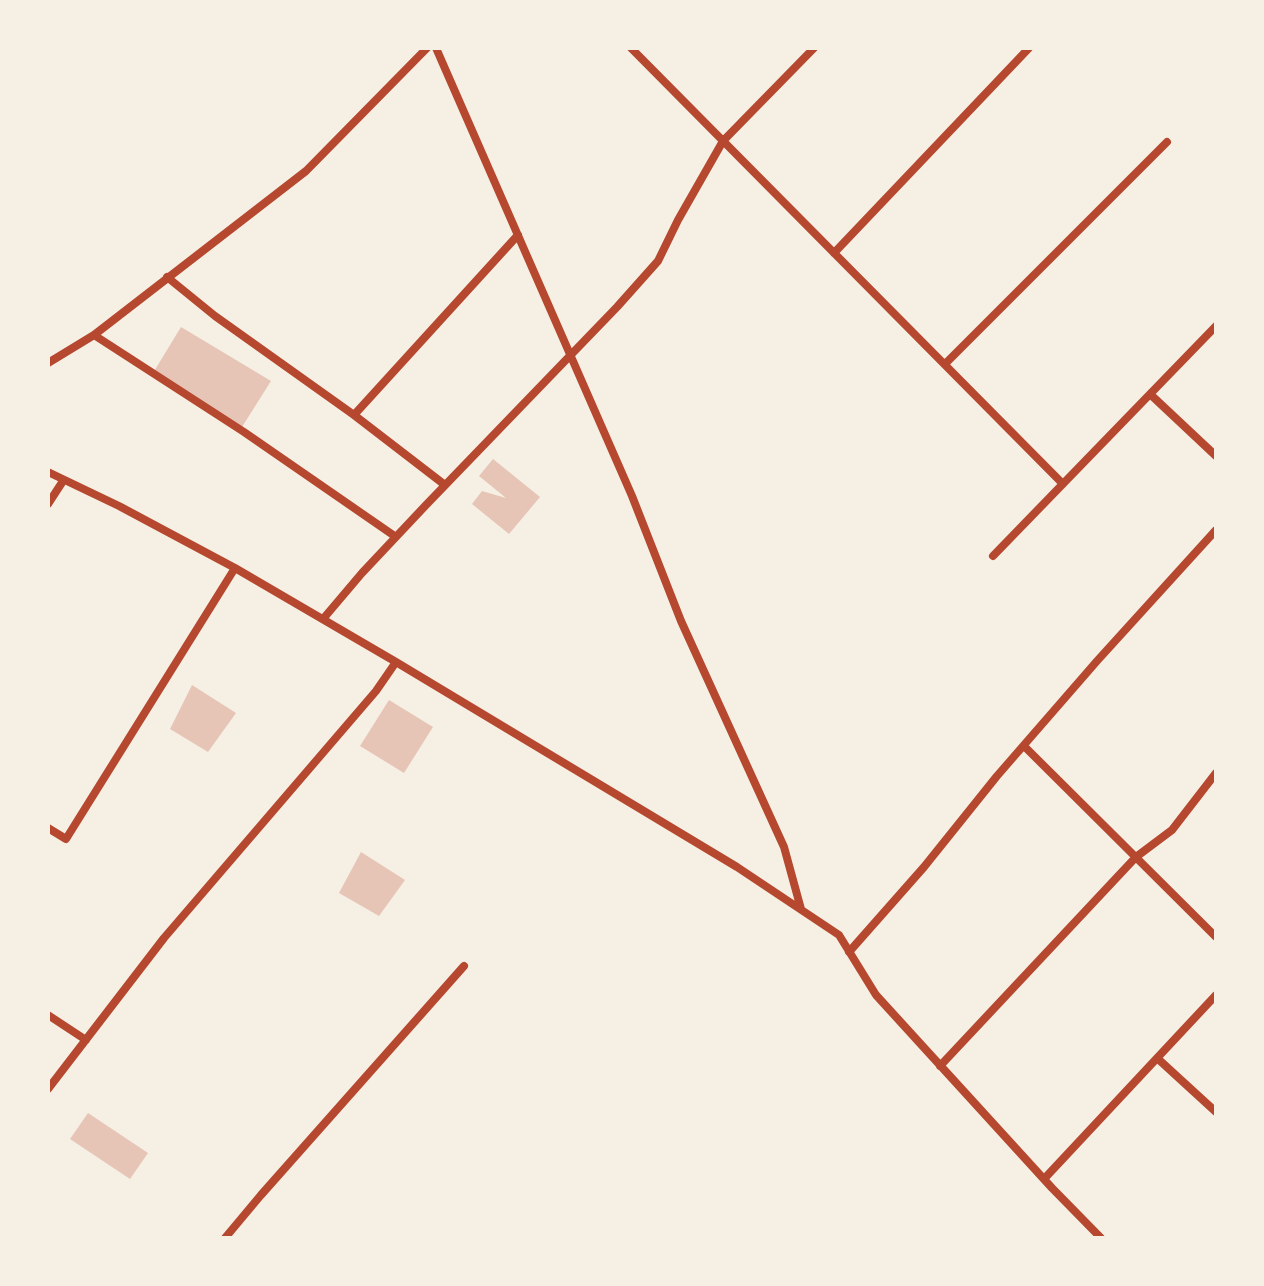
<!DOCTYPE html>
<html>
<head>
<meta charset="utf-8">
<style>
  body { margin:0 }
  #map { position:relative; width:1264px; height:1286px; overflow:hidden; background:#f6efe4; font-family:Poppins,sans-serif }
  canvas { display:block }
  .frame { position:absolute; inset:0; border:50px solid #f6efe4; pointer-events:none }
</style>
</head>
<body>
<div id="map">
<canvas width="1264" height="1286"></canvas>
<div class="frame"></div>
</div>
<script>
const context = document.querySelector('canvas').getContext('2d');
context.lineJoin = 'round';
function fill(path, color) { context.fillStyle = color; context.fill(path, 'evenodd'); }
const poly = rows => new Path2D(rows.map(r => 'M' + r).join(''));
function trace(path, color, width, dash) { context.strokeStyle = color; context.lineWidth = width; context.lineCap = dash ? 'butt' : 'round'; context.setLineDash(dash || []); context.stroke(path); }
const building = poly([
  [181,327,271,381,242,427,153,373],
  [493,459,540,497,509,534,472,504,482,491,506,498,479,476],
  [192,685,236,713,208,752,170,729],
  [389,700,433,727,404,773,360,746],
  [361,852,405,880,379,916,339,893],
  [88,1113,148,1153,130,1179,70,1139]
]);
const minor = poly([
  [436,48,632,496,681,621,784,847,801,909],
  [631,48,1063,484],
  [834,253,1029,48],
  [167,277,215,316,354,415,445,485],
  [94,335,244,432,396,537],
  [48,363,94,335,306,171,427,48],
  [945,364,1167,142],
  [1150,394,1216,456],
  [354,415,518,235],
  [48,472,119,506,235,568,396,662,737,867,839,935,876,995,1052,1188,1101,1238],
  [48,504,63,481],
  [993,556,1216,326],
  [323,619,362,573,426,505,617,307,658,261,678,220,723,141,814,48],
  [1024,746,1216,937],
  [48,828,66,839,235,568],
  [849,952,924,867,997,776,1097,661,1216,530],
  [48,1015,86,1040],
  [1157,1058,1216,1112],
  [940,1066,1136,857,1172,830,1216,773],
  [48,1089,164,938,376,691,396,662],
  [1044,1179,1216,995],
  [225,1238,261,1195,464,966]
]);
fill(building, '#e6c5b7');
trace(minor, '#b5482f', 8);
</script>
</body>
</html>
